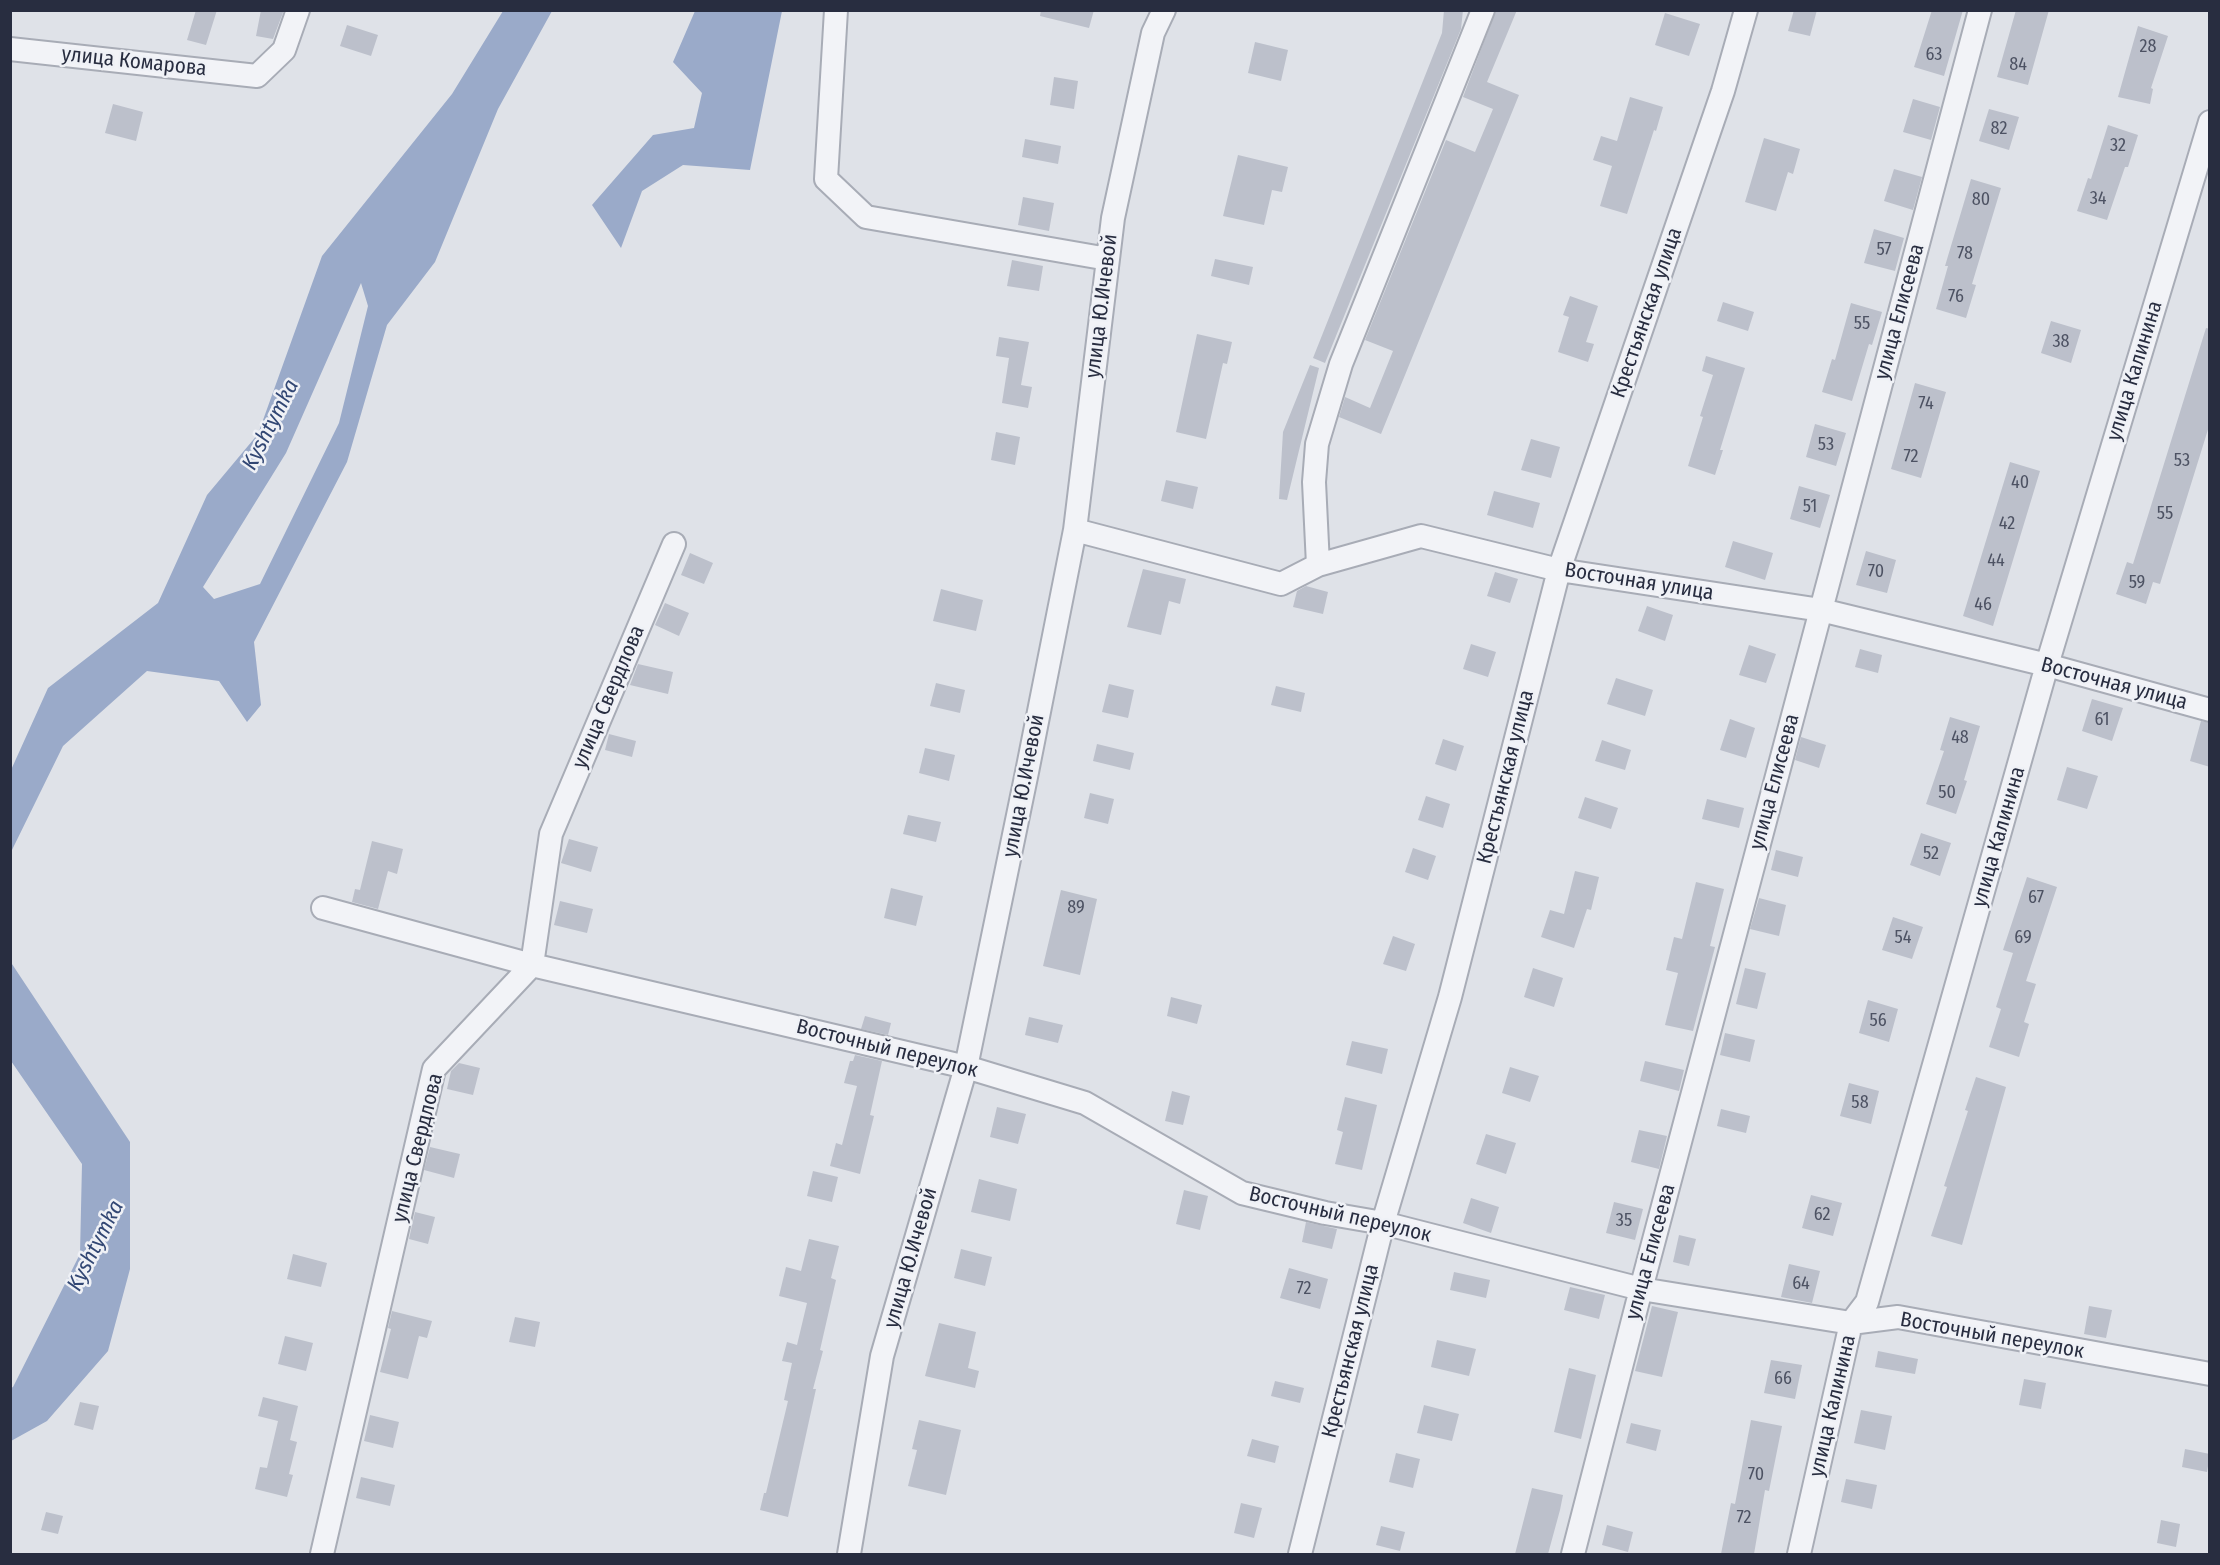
<!DOCTYPE html>
<html>
<head>
<meta charset="utf-8">
<style>
  body { margin:0 }
  #map { position:relative; width:2220px; height:1565px; overflow:hidden; background:#dfe2e8; font-family:"Fira Sans Condensed",sans-serif }
  canvas { display:block }
  .frame { position:absolute; inset:0; border:12px solid #282d40; pointer-events:none }
</style>
</head>
<body>
<div id="map">
<canvas width="2220" height="1565"></canvas>
<div class="frame"></div>
</div>
<script>
const context = document.querySelector('canvas').getContext('2d');
context.lineJoin = 'round';
function fill(path, color) { context.fillStyle = color; context.fill(path, 'evenodd'); }
const poly = rows => new Path2D(rows.map(r => 'M' + r).join(''));
function trace(path, color, width, dash) { context.strokeStyle = color; context.lineWidth = width; context.lineCap = dash ? 'butt' : 'round'; context.setLineDash(dash || []); context.stroke(path); }
function write(font, color, halo, rows, align = 'center') {
  context.font = font + ' "Fira Sans Condensed",sans-serif'; context.lineWidth = 5; context.setLineDash([]); context.textBaseline = 'middle'; context.strokeStyle = halo; context.fillStyle = color; for (const [text, x, y, turn = 0] of rows) {
    context.save(); context.translate(x, y); context.rotate((+turn || 0) * Math.PI / 180); context.textAlign = isNaN(turn) ? turn : align; if (halo) context.strokeText(text, 0, 0); context.fillText(text, 0, 0); context.restore();
  }
}
const water = poly([
  [503,11,552,11,498,109,435,262,387,325,347,462,254,642,261,705,247,722,219,681,147,671,63,746,11,852,11,770,48,688,158,603,207,495,258,434,322,256,452,94],
  [361,283,368,306,339,423,260,584,214,599,203,587,286,453],
  [695,11,782,11,750,170,683,165,642,191,621,248,592,205,653,135,694,128,702,93,673,62],
  [10,961,130,1142,130,1269,108,1351,47,1421,11,1441,11,1388,13,1387,80,1254,82,1164,11,1061]
]);
const building = poly([
  [196,10,217,10,206,45,187,40],
  [261,10,284,10,273,39,256,36],
  [1041,10,1094,10,1089,28,1040,16],
  [1444,10,1463,10,1461,29,1325,363,1313,358,1442,33],
  [1496,10,1517,10,1487,82,1519,95,1381,434,1339,417,1345,397,1370,408,1393,351,1365,340,1446,140,1475,152,1493,109,1463,97],
  [1794,10,1817,10,1810,36,1788,31],
  [1932,10,1963,10,1944,76,1914,67],
  [2016,10,2049,10,2028,85,1997,77],
  [1665,13,1700,24,1689,56,1655,45],
  [347,25,378,35,371,56,340,46],
  [2138,26,2168,36,2151,88,2153,89,2150,104,2118,97],
  [1255,42,1288,50,1281,81,1248,73],
  [1054,77,1078,81,1074,109,1050,105],
  [1630,97,1663,107,1656,131,1654,130,1627,214,1600,206,1612,166,1593,160,1601,136,1617,141],
  [1913,99,1940,107,1931,140,1903,132],
  [113,104,143,112,136,141,105,133],
  [1989,109,2019,117,2009,150,1979,141],
  [2108,125,2138,135,2128,167,2125,167,2107,220,2077,211,2088,178,2091,179],
  [1764,138,1800,149,1793,174,1788,172,1776,211,1745,202],
  [1025,139,1061,146,1058,164,1022,157],
  [1238,155,1288,167,1282,192,1272,190,1264,225,1223,216],
  [1894,169,1922,177,1913,210,1884,201],
  [1971,179,2001,188,1972,284,1976,285,1966,318,1936,309,1948,266,1945,266],
  [1023,197,1054,203,1049,231,1018,225],
  [1874,229,1904,238,1895,271,1864,263],
  [1215,259,1253,267,1249,285,1211,276],
  [1012,260,1043,266,1039,291,1007,286],
  [1570,296,1598,306,1586,342,1594,344,1588,362,1558,352,1569,317,1563,315],
  [1723,302,1754,312,1748,331,1717,321],
  [1851,303,1882,312,1872,345,1869,344,1852,401,1822,392,1832,359,1835,360],
  [2051,321,2081,330,2071,363,2041,353],
  [2206,328,2210,329,2210,423,2160,584,2153,582,2146,604,2116,594,2127,562,2133,564],
  [1197,334,1232,342,1227,364,1223,363,1206,439,1176,432],
  [999,337,1029,342,1021,385,1032,387,1028,408,1002,403,1009,358,996,356],
  [1706,356,1745,368,1720,450,1723,450,1715,475,1688,466,1703,417,1700,416,1713,375,1702,371],
  [1310,365,1319,368,1287,500,1279,499,1283,432],
  [1915,383,1946,392,1921,478,1891,469],
  [1815,424,1846,433,1836,466,1806,457],
  [996,432,1020,437,1015,465,991,460],
  [1531,439,1560,447,1551,478,1521,470],
  [2010,462,2040,471,1993,626,1963,616],
  [1166,480,1198,487,1193,509,1161,501],
  [1799,486,1830,495,1820,528,1790,519],
  [1494,491,1540,503,1533,528,1487,515],
  [1733,541,1773,553,1765,580,1725,567],
  [1866,551,1896,560,1887,593,1856,585],
  [690,553,713,563,704,584,681,575],
  [1143,569,1186,579,1180,604,1169,601,1161,635,1127,627],
  [1495,572,1518,579,1510,603,1487,596],
  [1306,586,1328,592,1323,614,1293,607,1297,591],
  [941,589,983,600,976,631,933,621],
  [665,603,689,613,679,636,655,625],
  [1647,606,1673,615,1665,641,1638,631],
  [1471,644,1496,652,1488,677,1463,669],
  [1749,645,1776,654,1766,683,1739,675],
  [1860,649,1882,655,1878,673,1855,667],
  [638,664,673,672,668,694,630,685],
  [1616,678,1653,690,1645,716,1607,704],
  [936,683,965,690,960,713,930,706],
  [1109,684,1134,690,1128,718,1102,712],
  [1276,686,1305,693,1301,712,1271,705],
  [2092,699,2123,708,2112,741,2082,731],
  [1950,717,1980,726,1964,780,1967,781,1956,814,1926,804,1944,751,1940,750],
  [1730,719,1755,728,1746,758,1720,750],
  [2201,721,2210,723,2210,767,2190,761],
  [609,734,636,741,632,757,605,750],
  [1801,737,1826,745,1819,768,1795,760],
  [1443,739,1464,746,1456,771,1435,764],
  [1602,740,1631,750,1625,770,1595,761],
  [1097,744,1134,753,1130,770,1093,761],
  [925,748,955,755,949,781,919,773],
  [2067,767,2098,776,2087,809,2057,800],
  [1090,793,1114,799,1108,824,1084,818],
  [1426,796,1450,804,1443,828,1418,820],
  [1585,797,1618,808,1611,829,1578,818],
  [1707,799,1744,808,1739,828,1702,819],
  [908,815,941,822,936,842,903,834],
  [1921,833,1951,843,1940,876,1910,865],
  [569,839,598,847,591,872,561,863],
  [372,841,403,849,397,874,388,871,378,909,352,902,355,889,360,890],
  [1413,848,1436,856,1428,880,1405,872],
  [1776,850,1803,857,1798,877,1771,870],
  [1575,871,1599,877,1591,910,1587,909,1574,948,1541,937,1550,910,1564,914],
  [2027,877,2057,887,2026,981,2036,984,2024,1022,2029,1024,2019,1057,1989,1047,2001,1009,1996,1007,2013,953,2003,950],
  [1696,882,1724,889,1710,946,1715,947,1693,1031,1665,1025,1678,973,1666,970,1674,937,1682,939],
  [891,888,923,896,916,926,884,918],
  [1061,890,1097,899,1080,975,1043,966],
  [1759,898,1786,905,1779,936,1750,929],
  [560,901,593,909,587,933,554,925],
  [1893,917,1923,927,1912,959,1882,950],
  [1393,936,1415,944,1406,971,1383,964],
  [1533,968,1563,978,1554,1007,1524,997],
  [1745,968,1766,973,1757,1009,1736,1004],
  [1171,997,1202,1005,1197,1024,1167,1016],
  [1868,1000,1898,1009,1889,1042,1859,1033],
  [865,1016,891,1023,888,1035,861,1029],
  [1029,1017,1063,1025,1058,1043,1025,1035],
  [1725,1033,1755,1040,1750,1062,1720,1055],
  [1352,1041,1388,1049,1382,1074,1346,1065],
  [855,1055,882,1061,870,1115,874,1116,860,1174,830,1166,836,1143,842,1145,857,1086,844,1083,850,1061,853,1061],
  [1645,1061,1684,1070,1679,1091,1640,1081],
  [459,1063,480,1068,473,1095,447,1089,451,1071],
  [1510,1067,1539,1076,1530,1102,1502,1093],
  [1976,1077,2006,1087,1962,1245,1931,1236,1947,1187,1944,1186,1968,1111,1965,1110],
  [1849,1083,1879,1091,1871,1124,1840,1116],
  [1172,1091,1190,1096,1183,1125,1165,1121],
  [1345,1097,1377,1105,1362,1170,1335,1164,1343,1132,1337,1130],
  [997,1107,1026,1114,1018,1144,990,1137],
  [1721,1109,1750,1116,1746,1133,1717,1126],
  [1639,1130,1667,1136,1659,1169,1631,1162],
  [1486,1134,1516,1143,1506,1174,1476,1164],
  [430,1147,460,1154,454,1178,424,1170],
  [813,1171,838,1177,832,1202,807,1196],
  [979,1179,1017,1189,1010,1221,971,1212],
  [1184,1190,1208,1196,1200,1230,1176,1224],
  [1811,1195,1842,1203,1833,1236,1802,1228],
  [1471,1198,1499,1207,1491,1233,1463,1223],
  [1614,1202,1643,1209,1635,1240,1606,1233],
  [415,1212,435,1217,428,1244,409,1239],
  [1306,1222,1337,1229,1332,1249,1302,1242],
  [1679,1235,1696,1239,1689,1266,1673,1262],
  [809,1239,839,1246,831,1278,836,1280,820,1350,823,1351,813,1389,816,1389,788,1517,760,1510,764,1493,766,1493,788,1401,784,1400,792,1363,782,1361,787,1342,797,1345,807,1303,779,1296,786,1267,801,1271],
  [961,1249,992,1257,985,1286,954,1278],
  [293,1254,327,1263,321,1287,287,1279],
  [1789,1264,1820,1271,1812,1303,1781,1297],
  [1289,1268,1328,1279,1320,1309,1280,1298],
  [1454,1272,1490,1280,1486,1298,1450,1290],
  [1570,1287,1605,1295,1599,1319,1564,1310],
  [1652,1306,1678,1312,1662,1377,1635,1371],
  [2089,1306,2112,1310,2106,1338,2084,1334],
  [392,1311,432,1321,427,1338,419,1336,408,1379,380,1372,391,1329,388,1328],
  [515,1317,540,1322,535,1347,509,1342],
  [939,1323,976,1332,968,1368,979,1371,975,1388,925,1376],
  [285,1336,313,1343,306,1371,278,1364],
  [1437,1340,1476,1349,1469,1376,1431,1367],
  [1878,1351,1918,1359,1915,1374,1875,1367],
  [1771,1360,1802,1365,1795,1399,1764,1393],
  [1569,1368,1596,1375,1581,1439,1554,1432],
  [2024,1379,2046,1383,2041,1409,2019,1405],
  [1275,1381,1304,1388,1300,1403,1271,1396],
  [263,1397,298,1406,290,1440,297,1442,289,1474,293,1475,287,1497,255,1489,260,1467,267,1468,278,1421,258,1416],
  [80,1402,99,1406,93,1430,74,1425],
  [1424,1405,1459,1414,1452,1441,1417,1433],
  [1861,1410,1892,1416,1885,1450,1854,1443],
  [370,1415,399,1422,393,1448,364,1441],
  [919,1420,961,1430,946,1495,908,1486,917,1450,912,1449],
  [1751,1420,1782,1426,1769,1491,1765,1490,1754,1554,1721,1554,1731,1503,1735,1504],
  [1631,1423,1661,1430,1656,1451,1626,1443],
  [1252,1439,1279,1446,1275,1463,1247,1456],
  [2185,1449,2210,1454,2207,1472,2182,1467],
  [1396,1453,1420,1459,1413,1488,1389,1482],
  [361,1477,395,1485,390,1506,356,1498],
  [1846,1479,1877,1485,1872,1509,1841,1502],
  [1532,1488,1563,1495,1560,1510,1548,1554,1515,1554],
  [1241,1503,1262,1508,1254,1538,1234,1533],
  [46,1512,63,1516,58,1534,41,1530],
  [2161,1520,2180,1524,2176,1547,2157,1543],
  [1607,1525,1633,1532,1628,1552,1602,1545],
  [1381,1526,1405,1532,1400,1551,1376,1545]
]);
const minor = poly([
  [836,10,826,179,866,217,1108,259],
  [10,49,257,76,284,50,298,10],
  [1075,530,1281,584,1318,565,1421,536,1559,570,1821,610,2047,665,2210,710],
  [1318,565,1314,482,1317,444,1341,364,1483,10],
  [323,908,532,965,966,1067,1085,1103,1242,1193,1325,1213,1383,1223,1641,1289,1851,1323,1898,1317,2210,1374],
  [322,1554,434,1069,532,965,551,834,674,544],
  [849,1554,882,1356,966,1067,1027,772,1075,530,1113,218,1153,33,1164,10],
  [1300,1554,1383,1223,1450,997,1559,570,1723,91,1746,10],
  [1573,1554,1641,1289,1980,10],
  [1799,1554,1851,1323,1867,1302,2047,665,2210,122]
]);
const numberNames = [
  ["28",2148,47],
  ["63",1934,55],
  ["84",2018,65],
  ["82",1999,129],
  ["32",2118,146],
  ["34",2098,199],
  ["80",1981,200],
  ["57",1884,250],
  ["78",1965,254],
  ["76",1956,297],
  ["55",1862,324],
  ["38",2061,342],
  ["74",1926,404],
  ["53",1826,445],
  ["72",1911,457],
  ["53",2182,461],
  ["40",2020,483],
  ["51",1810,507],
  ["55",2165,514],
  ["42",2007,524],
  ["44",1996,561],
  ["70",1876,572],
  ["59",2137,583],
  ["46",1983,605],
  ["61",2102,720],
  ["48",1960,738],
  ["50",1947,793],
  ["52",1931,854],
  ["67",2036,898],
  ["89",1076,908],
  ["54",1903,938],
  ["69",2023,938],
  ["56",1878,1021],
  ["58",1860,1103],
  ["62",1822,1215],
  ["35",1624,1221],
  ["64",1801,1284],
  ["72",1304,1289],
  ["66",1783,1379],
  ["70",1756,1475],
  ["72",1744,1518]
];
const streetNames = [
  ["улица Комарова",134,62,6],
  ["улица Ю.Ичевой",1102,306,-83],
  ["улица Елисеева",1900,312,-75],
  ["Крестьянская улица",1647,313,-71],
  ["улица Калинина",2135,371,-73],
  ["Восточная улица",1639,582,9],
  ["Восточная улица",2114,684,15],
  ["улица Свердлова",609,697,-67],
  ["Крестьянская улица",1506,777,-76],
  ["улица Елисеева",1775,782,-75],
  ["улица Ю.Ичевой",1024,786,-79],
  ["улица Калинина",1999,837,-74],
  ["Восточный переулок",887,1049,14],
  ["улица Свердлова",418,1148,-76],
  ["Восточный переулок",1340,1215,13],
  ["улица Елисеева",1651,1252,-75],
  ["улица Ю.Ичевой",911,1258,-74],
  ["Восточный переулок",1992,1336,10],
  ["Крестьянская улица",1351,1351,-76],
  ["улица Калинина",1833,1406,-77]
];
const waterNames = [
  ["Kyshtymka",271,425,-63],
  ["Kyshtymka",96,1246,-63]
];
fill(water, '#9aaac9');
fill(building, '#bcc0cb');
trace(minor, '#a8acb6', 26);
trace(minor, '#f2f3f7', 22);
write('18px', '#4d5263', null, numberNames);
write('21px', '#282d40', '#eff1f6', streetNames);
write('italic 22px', '#324774', '#eff1f6', waterNames);
</script>
</body>
</html>
